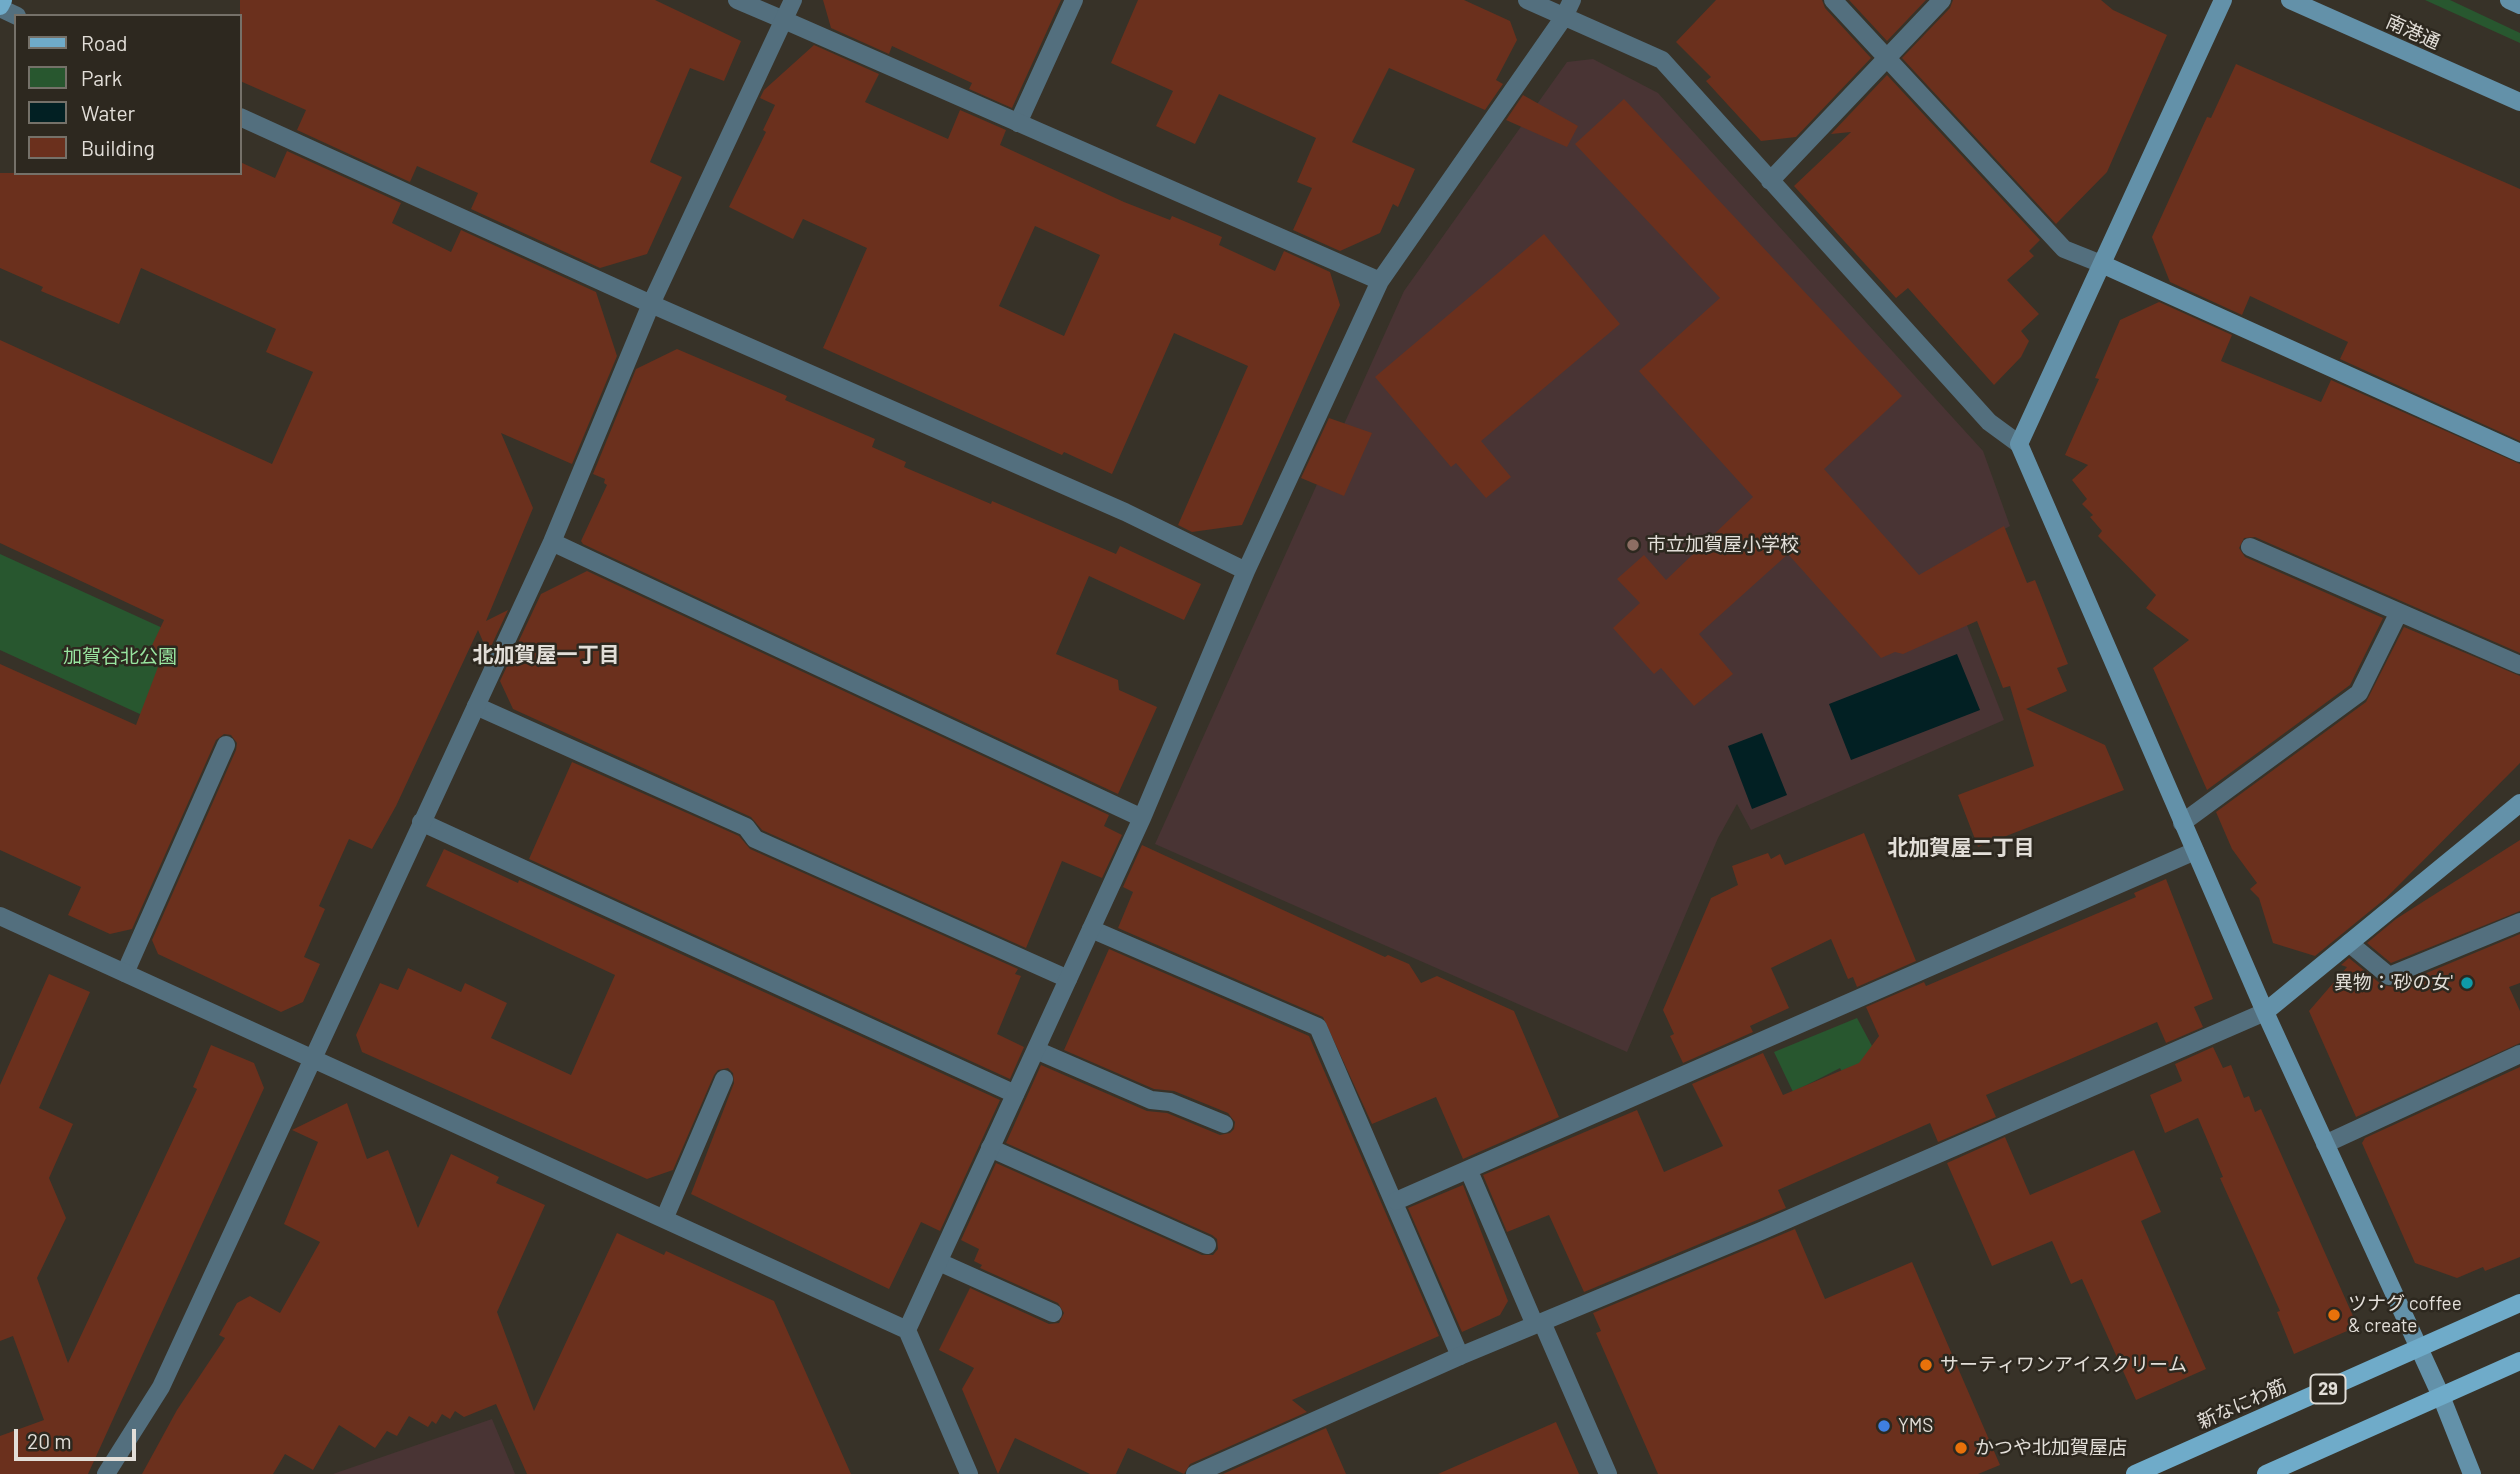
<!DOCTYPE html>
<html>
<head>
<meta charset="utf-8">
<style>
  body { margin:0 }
  #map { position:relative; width:2520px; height:1474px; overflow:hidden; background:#373228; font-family:Barlow,sans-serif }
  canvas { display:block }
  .legend { position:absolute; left:14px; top:14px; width:228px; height:161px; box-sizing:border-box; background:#2d281f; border:2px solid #757169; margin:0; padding:9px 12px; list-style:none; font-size:21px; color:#e2ded8 }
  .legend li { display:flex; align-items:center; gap:14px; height:35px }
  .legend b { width:35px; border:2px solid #757169 }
  .scale { position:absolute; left:14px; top:1429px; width:122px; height:32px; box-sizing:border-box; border:4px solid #e2ded8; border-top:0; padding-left:9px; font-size:21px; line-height:24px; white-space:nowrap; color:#e2ded8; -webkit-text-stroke:5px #2d281f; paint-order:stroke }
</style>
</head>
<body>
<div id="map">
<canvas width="2520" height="1474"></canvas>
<ul class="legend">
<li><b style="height:9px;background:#6fabc9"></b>Road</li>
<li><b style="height:19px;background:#28572f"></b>Park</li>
<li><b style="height:19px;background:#022023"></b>Water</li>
<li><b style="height:19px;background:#6b301d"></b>Building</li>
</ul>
<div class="scale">20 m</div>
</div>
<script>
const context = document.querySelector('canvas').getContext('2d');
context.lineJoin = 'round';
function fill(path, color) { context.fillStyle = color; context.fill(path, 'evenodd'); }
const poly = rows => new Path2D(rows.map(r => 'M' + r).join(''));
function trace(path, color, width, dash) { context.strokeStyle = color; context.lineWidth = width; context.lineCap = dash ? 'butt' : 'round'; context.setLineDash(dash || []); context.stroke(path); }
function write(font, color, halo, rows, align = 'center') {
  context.font = font + ' Barlow,"Noto Sans JP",sans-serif'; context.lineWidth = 5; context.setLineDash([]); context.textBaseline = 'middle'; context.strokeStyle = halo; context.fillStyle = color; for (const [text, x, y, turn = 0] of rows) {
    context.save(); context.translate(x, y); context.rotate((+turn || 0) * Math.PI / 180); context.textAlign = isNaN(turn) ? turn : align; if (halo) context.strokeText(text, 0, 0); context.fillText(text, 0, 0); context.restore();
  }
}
const education = poly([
  [1593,59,1658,93,1983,451,2010,526,1943,564,2004,720,1751,830,1737,804,1718,838,1627,1052,1155,844,1404,291,1567,62],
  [492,1419,515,1474,333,1474]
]);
const green = poly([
  [2425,0,2450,0,2520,33,2520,43],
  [0,554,189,640,153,720,0,650],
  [1857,1018,1886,1072,1852,1090,1840,1068,1793,1092,1774,1052]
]);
const water = poly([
  [1957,654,1980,710,1851,760,1829,704],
  [1762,733,1787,795,1752,809,1728,746]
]);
const building = poly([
  [240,0,655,0,741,41,724,81,690,68,650,162,682,177,647,254,600,268,471,209,478,193,417,166,410,182,297,130,306,110,240,81],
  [823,0,1061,0,1012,108,969,89,972,83,892,46,889,54,831,28],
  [1138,0,1464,0,1510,21,1517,40,1496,80,1503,84,1485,110,1389,68,1352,142,1415,169,1398,207,1393,204,1380,233,1340,251,1293,230,1312,188,1297,182,1316,138,1219,94,1195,144,1156,126,1173,91,1111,63],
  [1716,0,1822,0,1825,8,1871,58,1796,137,1761,141,1706,81,1711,77,1676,42],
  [1849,0,1926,0,1887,41],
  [1953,0,2101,0,2113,10,2167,35,2107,172,2056,224,1902,58,1950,8],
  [814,45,879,74,865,102,948,139,960,110,1006,130,1000,145,1124,202,1170,220,1172,216,1222,237,1219,245,1275,271,1284,251,1330,272,1340,305,1242,525,1192,532,1178,525,1248,366,1174,333,1112,474,1064,452,1062,455,823,348,867,248,803,219,793,239,729,207,766,132,763,130,775,105,760,98,764,90],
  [1035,226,1100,255,1064,336,999,306],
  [2236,64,2520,189,2520,441,2340,359,2348,342,2250,296,2242,315,2170,282,2152,237,2207,117,2211,118],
  [1887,75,2040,240,2029,251,2034,256,2007,280,2039,314,2021,331,2029,341,2021,357,1994,385,1908,288,1896,298,1794,186,1851,132,1831,134],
  [1523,95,1578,126,1567,147,1506,120],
  [1624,99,1902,396,1824,469,1919,575,2004,526,2027,583,2035,580,2068,664,2057,668,2067,691,2026,709,2105,745,2124,790,1978,847,1958,795,2034,766,2010,686,2003,688,1977,621,1903,654,1895,652,1881,658,1788,554,1699,634,1733,674,1694,706,1661,668,1654,674,1613,628,1640,603,1617,579,1644,555,1666,580,1753,497,1639,371,1720,298,1575,144],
  [287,151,401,203,392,223,451,252,461,230,596,292,617,356,572,464,501,433,533,508,486,621,508,610,488,653,478,630,396,806,372,849,349,839,319,906,325,909,304,957,320,964,303,1002,281,1012,158,954,152,940,236,750,237,743,231,735,224,734,216,740,132,929,110,934,68,915,81,887,0,850,0,664,136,725,161,659,148,654,164,620,0,543,0,340,272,464,313,372,266,352,276,329,141,268,119,324,41,291,43,287,0,268,0,173,240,173,240,162,275,178],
  [1544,234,1620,324,1481,441,1511,477,1486,498,1456,463,1451,467,1375,377],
  [2159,302,2232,335,2221,361,2321,402,2331,380,2520,464,2520,653,2255,537,2244,538,2239,548,2245,557,2383,618,2350,685,2207,790,2153,668,2189,640,2146,608,2156,595,2098,536,2102,531,2090,517,2093,515,2082,504,2087,499,2072,480,2088,465,2065,455,2099,379,2095,378,2120,320],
  [677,349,787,396,785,400,875,439,872,447,906,462,904,467,991,504,992,501,1116,554,1120,546,1201,584,1184,620,1089,576,1056,654,1118,680,1119,690,1157,707,1118,794,583,544,581,541,607,485,604,483,605,479,593,474,636,369],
  [1329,418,1372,433,1344,496,1301,478],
  [587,571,1109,815,1104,826,1122,835,1102,878,1062,861,1026,948,762,830,751,817,513,709,500,681,541,594],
  [2404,627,2520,676,2520,763,2386,898,2315,956,2273,943,2259,898,2250,889,2257,883,2232,849,2216,812,2366,702],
  [572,762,739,836,750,849,1018,969,1015,974,1021,976,997,1034,1024,1047,1010,1079,529,859],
  [1864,833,1916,961,1857,987,1853,977,1848,979,1831,939,1771,968,1789,1008,1750,1026,1753,1032,1683,1063,1670,1036,1674,1034,1663,1010,1711,898,1738,885,1732,866,1768,853,1771,859,1780,854,1785,865],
  [2520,840,2520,911,2391,963,2367,943,2396,919],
  [1142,845,1385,957,1388,955,1409,964,1421,983,1437,976,1514,1011,1559,1117,1463,1159,1436,1097,1372,1124,1323,1017,1118,928,1133,892,1123,887],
  [444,849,518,883,519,880,1000,1100,940,1231,921,1222,889,1289,691,1194,734,1083,733,1073,728,1068,718,1070,714,1075,673,1170,647,1179,362,1052,356,1035,380,983,398,990,408,968,461,992,465,983,507,1003,491,1038,571,1075,615,975,426,886],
  [2166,879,2213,999,2194,1007,2203,1027,2166,1043,2157,1022,1986,1095,1996,1117,1938,1142,1930,1123,1778,1190,1786,1208,1584,1292,1549,1215,1507,1232,1483,1175,1637,1110,1664,1172,1723,1146,1692,1084,1763,1053,1783,1095,1859,1063,1879,1036,1866,1007,1924,982,1926,986,2136,897,2134,893],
  [2520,934,2520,983,2509,987,2520,1011,2520,1043,2356,1117,2309,1011,2347,967,2341,965,2349,958,2382,985,2393,987],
  [1109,949,1309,1036,1439,1336,1292,1400,1307,1412,1190,1464,1184,1474,1128,1448,1116,1474,1090,1474,1015,1438,998,1474,962,1389,974,1368,939,1350,970,1288,1049,1324,1059,1323,1064,1313,1058,1303,980,1268,982,1265,974,1261,979,1249,961,1240,996,1163,1202,1255,1213,1255,1218,1249,1217,1239,1212,1235,1006,1143,1041,1065,1147,1111,1167,1113,1220,1135,1230,1133,1234,1129,1235,1122,1228,1113,1174,1091,1154,1089,1064,1050],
  [49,974,90,992,39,1108,73,1124,49,1178,66,1218,37,1278,68,1363,197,1089,193,1087,211,1045,254,1063,264,1088,88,1474,0,1474,0,1436,44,1420,13,1336,0,1341,0,1085],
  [2213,1047,2223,1068,2231,1065,2244,1098,2249,1096,2255,1112,2261,1109,2353,1316,2347,1331,2294,1354,2277,1312,2280,1311,2220,1178,2223,1177,2198,1118,2165,1133,2150,1095,2182,1081,2175,1064],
  [2520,1067,2520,1257,2485,1271,2483,1267,2457,1278,2415,1263,2362,1143,2365,1138],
  [347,1103,367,1159,388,1150,418,1228,451,1154,499,1177,496,1183,545,1205,497,1312,534,1411,617,1233,664,1255,666,1251,774,1301,851,1474,527,1474,496,1404,464,1417,455,1411,450,1419,442,1414,436,1424,432,1421,428,1427,409,1416,397,1436,387,1431,375,1448,339,1425,313,1470,285,1454,273,1474,142,1474,177,1410,225,1338,219,1335,237,1303,250,1296,280,1313,320,1242,284,1224,318,1142,292,1130],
  [2005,1137,2030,1195,2134,1150,2161,1212,2141,1221,2206,1369,2136,1400,2082,1279,2071,1284,2052,1241,1992,1266,1947,1163],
  [1463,1185,1508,1301,1500,1315,1462,1332,1408,1208],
  [1795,1229,1825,1299,1912,1262,2000,1465,1978,1474,1658,1474,1596,1333,1601,1331,1593,1313],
  [1556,1422,1579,1474,1438,1474],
  [1326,1428,1346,1474,1223,1474]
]);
const lane = poly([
  [737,0,784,20],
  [1018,123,1074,0],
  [476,706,746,827,755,839,1068,979],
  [421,822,1015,1094],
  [1091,929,1318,1027,1460,1356],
  [125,973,226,745],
  [1036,1050,1151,1100,1170,1102,1224,1124],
  [990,1148,1207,1245],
  [665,1217,724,1079],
  [939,1262,1053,1313]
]);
const street = poly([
  [1527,0,1662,60,1989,422,2019,444],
  [1833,0,2064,249,2104,265],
  [0,8,17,16],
  [784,20,1380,281],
  [240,117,651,304,1125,512,1246,571],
  [1770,181,1942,0],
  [552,542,1142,818],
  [2250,547,2520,665],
  [2182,823,2359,693,2398,614],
  [0,916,907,1330,969,1474],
  [2349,943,2389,976,2520,922],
  [2325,1144,2520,1054],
  [1469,1171,1535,1325],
  [1396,1201,2195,851],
  [1542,1322,1608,1474],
  [907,1330,1142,818,1246,571,1380,281,1564,17,1572,0],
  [106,1474,161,1387,552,542,651,304,793,0],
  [1195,1474,1460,1356,1761,1231,2265,1012]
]);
const secondary = poly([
  [2223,0,2019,444,2265,1012,2441,1396,2472,1474],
  [2290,0,2520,102],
  [2509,0,2520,5],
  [2104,265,2520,453],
  [2265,1012,2520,803]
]);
const primary = poly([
  [0,6,3,0],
  [2135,1474,2520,1303],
  [2266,1474,2520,1361]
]);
const markers = [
  [1633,545,7,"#8d6e63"],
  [2467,983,7,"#0f9aa8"],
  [2334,1315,7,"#e8710a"],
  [1926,1365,7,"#e8710a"],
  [1884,1426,7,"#3f7fe0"],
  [1961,1448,7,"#e8710a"]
];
const shields = [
  [2328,1389,35]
];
const shieldNames = [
  ["29",2328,1389]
];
const streetNames = [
  ["南港通",2413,32,24],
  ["新なにわ筋",2242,1404,-24]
];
const poiNames = [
  ["市立加賀屋小学校",1647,545],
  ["異物：'砂の女'",2453,983,"right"],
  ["ツナグ coffee",2348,1304],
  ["& create",2348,1326],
  ["サーティワンアイスクリーム",1940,1365],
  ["YMS",1898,1426],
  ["かつや北加賀屋店",1975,1448]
];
const parkNames = [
  ["加賀谷北公園",120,657]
];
const neighbourhoodNames = [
  ["北加賀屋一丁目",546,655],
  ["北加賀屋二丁目",1961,848]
];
fill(education, '#493434');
fill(green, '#28572f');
fill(water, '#022023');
fill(building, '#6b301d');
trace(lane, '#536f7e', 18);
trace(street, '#536f7e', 18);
trace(secondary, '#6391a9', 18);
trace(primary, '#6fabc9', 18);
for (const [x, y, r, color] of markers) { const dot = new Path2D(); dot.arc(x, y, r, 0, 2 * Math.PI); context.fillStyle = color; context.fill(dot); trace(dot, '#2d281f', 2.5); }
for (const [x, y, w] of shields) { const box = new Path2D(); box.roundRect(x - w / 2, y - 14.5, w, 29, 5); context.fillStyle = '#2d281f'; context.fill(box); trace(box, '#e2ded8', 2); }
write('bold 18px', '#e2ded8', null, shieldNames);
write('19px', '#e2ded8', '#2d281f', streetNames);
write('19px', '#e2ded8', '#2d281f', poiNames, 'left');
write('19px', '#98e49f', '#2d281f', parkNames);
write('bold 21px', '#e2ded8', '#2d281f', neighbourhoodNames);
</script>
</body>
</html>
